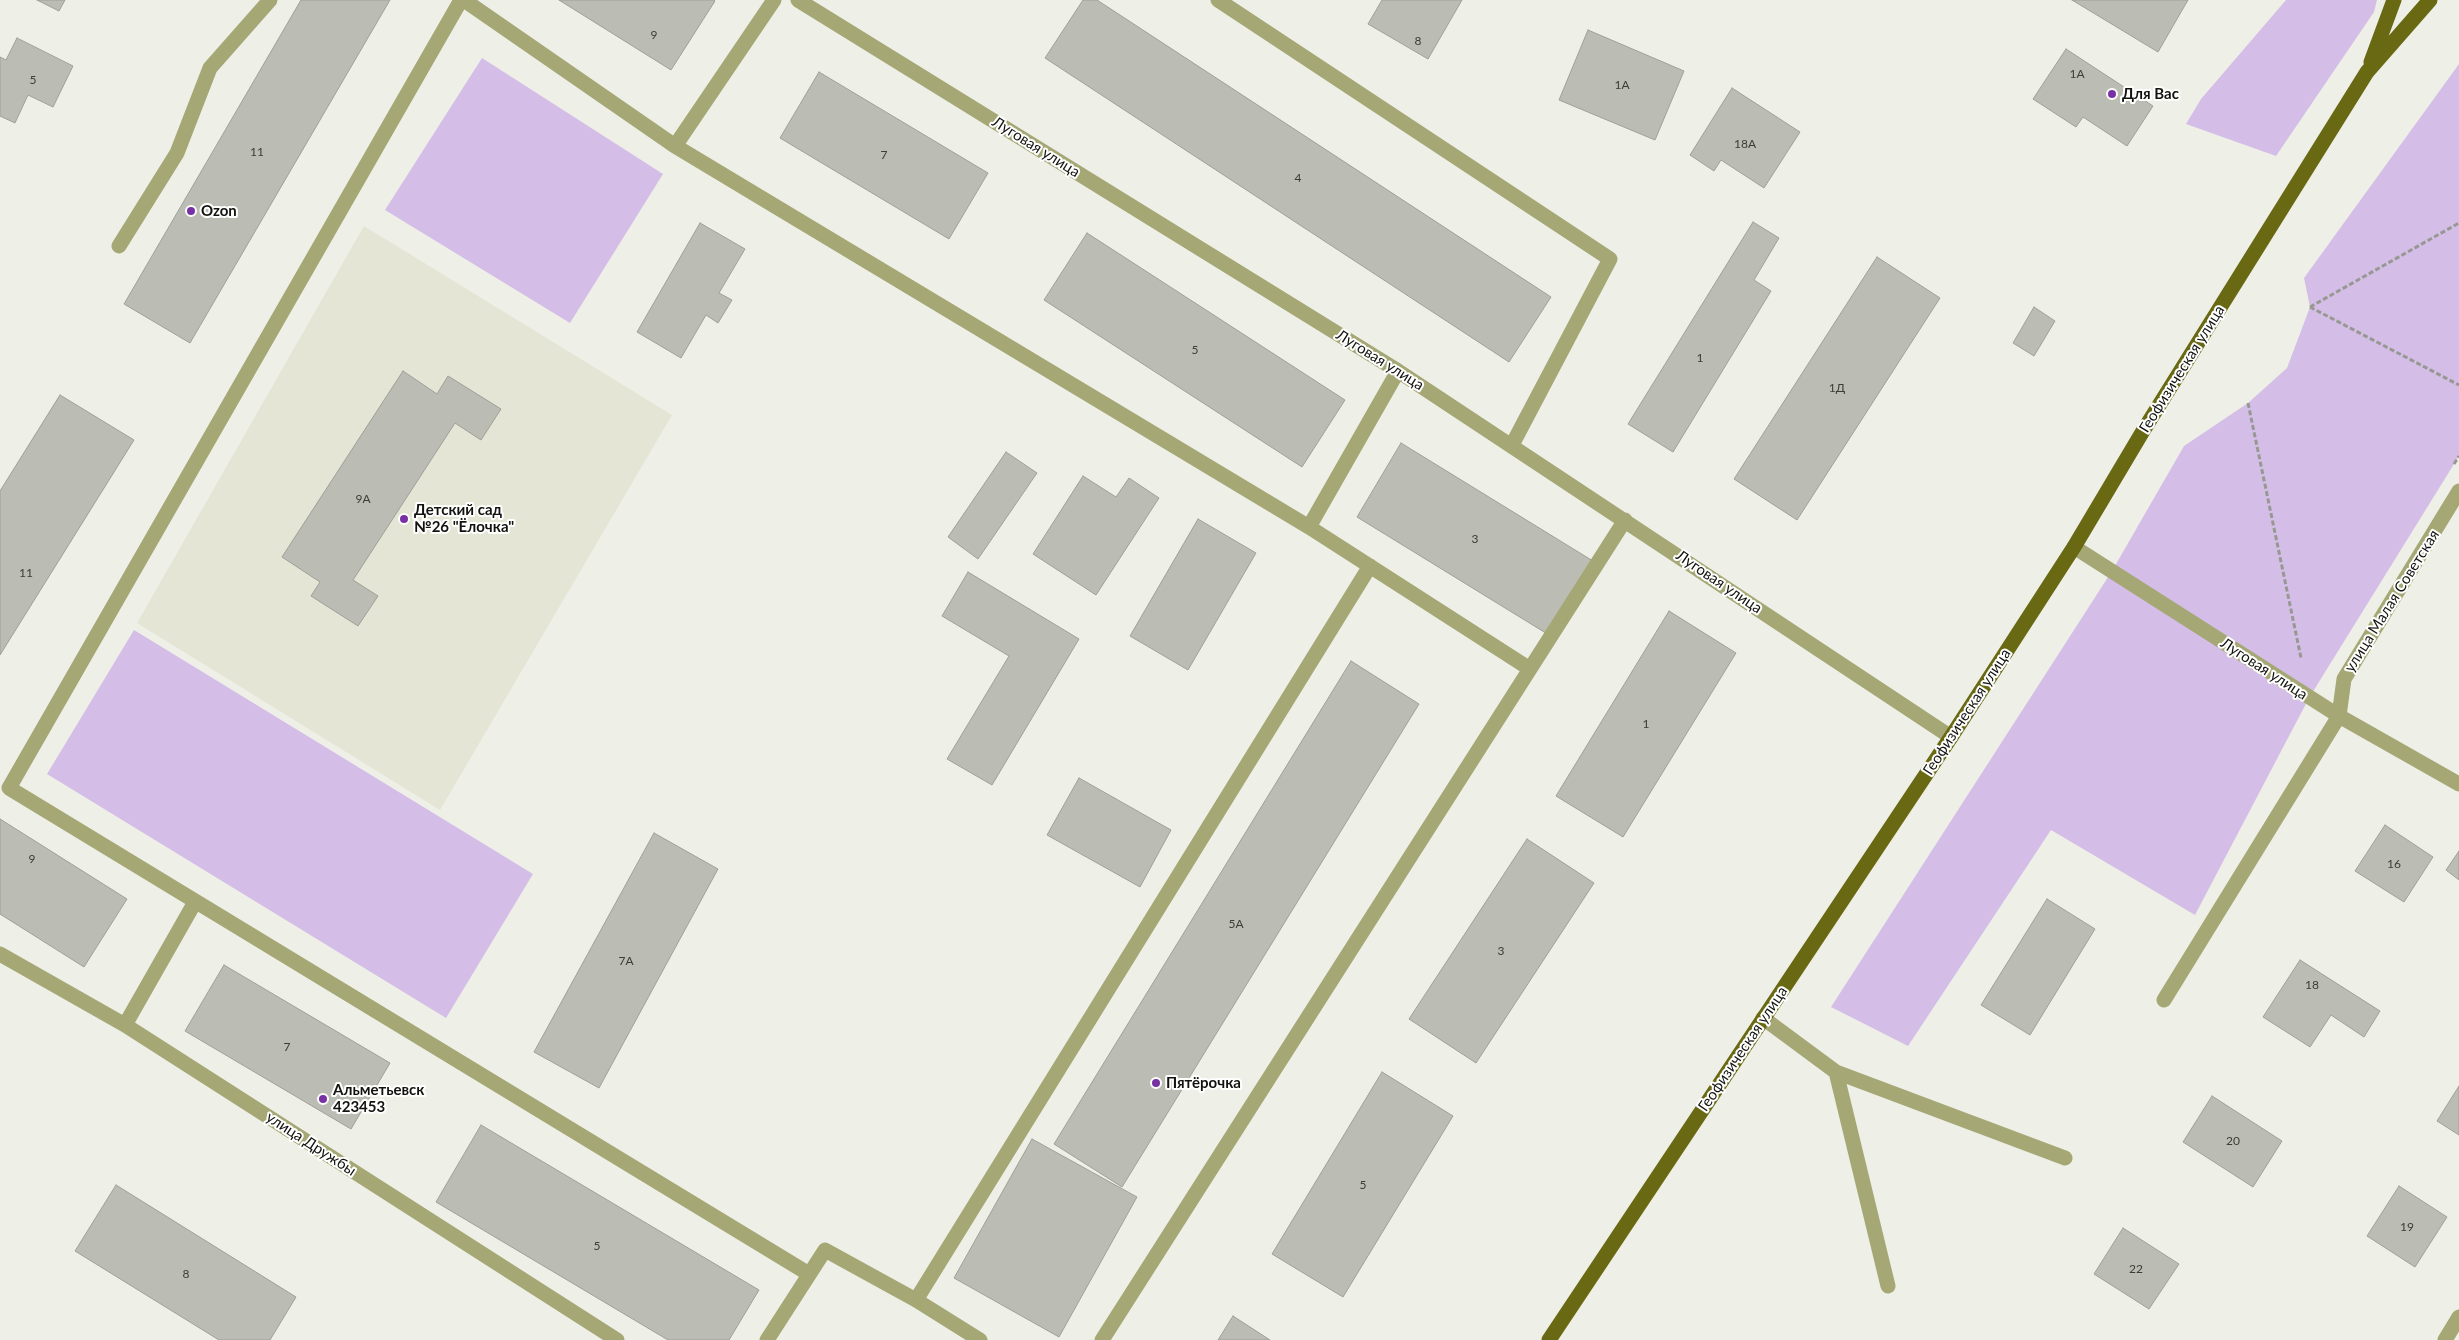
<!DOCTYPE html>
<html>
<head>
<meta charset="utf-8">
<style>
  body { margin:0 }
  canvas { display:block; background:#eeefe7 }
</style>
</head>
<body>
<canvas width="2459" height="1340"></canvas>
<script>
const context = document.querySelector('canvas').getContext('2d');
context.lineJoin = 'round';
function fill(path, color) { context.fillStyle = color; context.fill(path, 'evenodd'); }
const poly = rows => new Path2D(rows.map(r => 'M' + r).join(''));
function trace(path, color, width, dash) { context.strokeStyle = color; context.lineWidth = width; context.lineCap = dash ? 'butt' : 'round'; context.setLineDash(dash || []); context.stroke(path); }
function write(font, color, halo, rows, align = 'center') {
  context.font = font + ' Lato,sans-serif'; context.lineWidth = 4; context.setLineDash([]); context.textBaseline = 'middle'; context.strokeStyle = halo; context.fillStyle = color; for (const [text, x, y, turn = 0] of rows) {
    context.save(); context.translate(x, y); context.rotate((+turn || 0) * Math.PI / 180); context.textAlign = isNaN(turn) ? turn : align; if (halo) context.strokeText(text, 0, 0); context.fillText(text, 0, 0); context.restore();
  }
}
const built = poly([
  [364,226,672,415,440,810,137,623]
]);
const green = poly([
  [2286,0,2377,0,2374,12,2276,156,2186,124,2201,99],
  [482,58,663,174,570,323,385,210],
  [2459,64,2459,456,2309,698,2195,915,2051,830,1908,1046,1831,1007,2112,571,2184,446,2248,403,2287,368,2310,307,2304,278],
  [134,630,533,874,446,1018,47,774]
]);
const building = poly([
  [37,0,65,0,59,11,37,0],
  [301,0,390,0,190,343,124,304,301,0],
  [559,0,714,0,715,1,671,70,559,0],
  [1083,0,1097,0,1551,297,1509,362,1045,58,1083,0],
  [1382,0,1462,0,1428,59,1368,24,1382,0],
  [2072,0,2188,0,2158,52,2072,0],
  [1588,30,1684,71,1655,140,1559,100,1588,30],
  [17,38,73,66,53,107,28,95,15,123,0,116,0,57,6,60,17,38],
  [2066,49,2153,106,2127,146,2083,117,2076,127,2033,99,2066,49],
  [819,72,988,173,949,239,780,138,819,72],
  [1732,88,1800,132,1764,188,1721,160,1714,171,1690,155,1732,88],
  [1753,222,1779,238,1754,280,1771,291,1673,452,1628,424,1753,222],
  [700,223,745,249,719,293,732,300,718,323,706,315,681,358,637,332,700,223],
  [1087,233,1345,400,1302,467,1044,300,1087,233],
  [1877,257,1940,298,1797,520,1734,479,1877,257],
  [2034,307,2055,321,2034,356,2013,343,2034,307],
  [403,371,437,394,448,376,501,409,481,440,455,423,353,580,378,596,358,626,311,596,320,582,282,557,403,371],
  [60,395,134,440,0,655,0,491,60,395],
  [1401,443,1593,561,1549,635,1357,517,1401,443],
  [1006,452,1037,473,978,559,948,537,1006,452],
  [1083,476,1116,497,1129,478,1159,498,1096,595,1033,554,1083,476],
  [1198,519,1256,553,1188,670,1130,636,1198,519],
  [968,572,1079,639,992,785,947,759,1009,656,942,616,968,572],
  [1669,611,1736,653,1623,837,1556,796,1669,611],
  [1351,661,1419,704,1122,1187,1054,1144,1351,661],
  [1079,778,1171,830,1140,887,1047,835,1079,778],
  [0,819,127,899,84,967,0,914,0,819],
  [2385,825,2433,857,2404,902,2355,871,2385,825],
  [654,833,718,869,599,1088,534,1052,654,833],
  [1527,839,1594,883,1476,1063,1409,1019,1527,839],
  [2459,851,2459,880,2446,870,2459,851],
  [2047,899,2095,929,2030,1035,1981,1005,2047,899],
  [2300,960,2380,1011,2364,1037,2331,1015,2310,1047,2263,1017,2300,960],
  [224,965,390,1063,351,1129,185,1031,224,965],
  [1382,1072,1453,1116,1343,1297,1272,1254,1382,1072],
  [2459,1086,2459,1135,2437,1121,2459,1086],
  [2212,1096,2282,1141,2253,1187,2183,1142,2212,1096],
  [481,1125,759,1290,729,1340,668,1340,436,1202,481,1125],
  [1032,1139,1137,1197,1059,1337,954,1278,1032,1139],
  [116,1185,296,1297,270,1340,219,1340,75,1251,116,1185],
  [2399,1186,2447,1217,2415,1267,2367,1236,2399,1186],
  [2123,1228,2179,1264,2149,1309,2094,1274,2123,1228],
  [1233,1316,1270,1340,1218,1340,1233,1316]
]);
const path = poly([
  [2310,307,2459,223],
  [2310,307,2459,385],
  [2248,403,2301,658],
  [2454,464,2459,456]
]);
const minor = poly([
  [461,0,9,788,809,1274],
  [464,0,675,146,774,0],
  [798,0,1398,371,1951,737],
  [1218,0,1610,259,1512,445],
  [675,146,1309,527,1530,669],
  [119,246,177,153,210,68,270,0],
  [1309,527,1398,371],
  [2074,547,2339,716,2459,784],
  [0,954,125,1025,617,1340],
  [2164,1000,2339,716,2344,679,2459,491],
  [1763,1018,1836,1072,1888,1286],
  [125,1025,195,902],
  [1836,1072,2065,1158],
  [916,1300,1370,566],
  [767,1340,825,1250,916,1300,980,1340],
  [1102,1340,1625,520],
  [2445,1340,2459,1317]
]);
const major = poly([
  [2371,62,2394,0],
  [1549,1340,1951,737,2074,547,2143,431,2367,72,2430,0]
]);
const markers = [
  [2112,94,5,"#7831a4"],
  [191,211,5,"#7831a4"],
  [404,519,5,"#7831a4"],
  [1156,1083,5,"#7831a4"],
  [323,1099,5,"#7831a4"]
];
const numberNames = [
  ["9",654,35],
  ["8",1418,41],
  ["1А",2077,74],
  ["5",33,80],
  ["1А",1622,85],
  ["18А",1745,144],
  ["11",257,152],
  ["7",884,155],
  ["4",1298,178],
  ["5",1195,350],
  ["1",1700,358],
  ["1Д",1837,388],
  ["9А",363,499],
  ["3",1475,539],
  ["11",26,573],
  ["1",1646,724],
  ["9",32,859],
  ["16",2394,864],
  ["5А",1236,924],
  ["3",1501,951],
  ["7А",626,961],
  ["18",2312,985],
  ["7",287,1047],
  ["20",2233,1141],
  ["5",1363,1185],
  ["19",2407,1227],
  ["5",597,1246],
  ["22",2136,1269],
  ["8",186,1274]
];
const poiNames = [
  ["Для Вас",2122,94],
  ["Ozon",201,211],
  ["Детский сад",414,510],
  ["№26 \"Ёлочка\"",414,527],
  ["Пятёрочка",1166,1083],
  ["Альметьевск",333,1090],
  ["423453",333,1107]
];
const streetNames = [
  ["Луговая улица",1036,147,32],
  ["Луговая улица",1380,360,32],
  ["Геофизическая улица",2182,369,-58],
  ["Луговая улица",1719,582,34],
  ["улица Малая Советская",2392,601,-58],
  ["Луговая улица",2264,669,33],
  ["Геофизическая улица",1967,712,-57],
  ["Геофизическая улица",1743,1049,-56],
  ["улица Дружбы",311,1144,33]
];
fill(built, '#e4e5d5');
fill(green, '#d4bee7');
fill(building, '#bbbcb4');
trace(building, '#a0a099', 1);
trace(path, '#989893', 3, [5, 2.5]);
trace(minor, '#a5a775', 15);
trace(major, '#696913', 15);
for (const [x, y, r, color] of markers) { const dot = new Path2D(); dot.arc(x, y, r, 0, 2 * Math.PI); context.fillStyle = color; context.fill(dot); trace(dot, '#fffffe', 2); }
write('12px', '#3c3c39', null, numberNames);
write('bold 15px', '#121210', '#fffffe', poiNames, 'left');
write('15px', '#121210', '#fffffe', streetNames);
</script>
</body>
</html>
